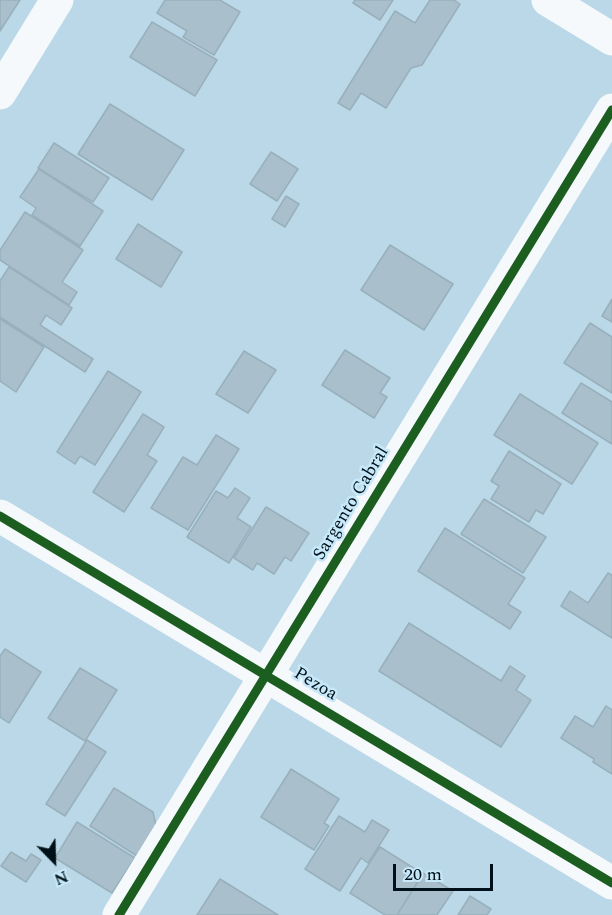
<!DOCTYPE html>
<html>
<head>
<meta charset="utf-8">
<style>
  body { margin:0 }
  #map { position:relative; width:612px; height:915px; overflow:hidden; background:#bad8e7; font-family:Spectral,serif }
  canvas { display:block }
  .north { position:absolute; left:24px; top:831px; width:60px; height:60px; -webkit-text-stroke:4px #c7e8f9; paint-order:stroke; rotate:157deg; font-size:16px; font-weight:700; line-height:24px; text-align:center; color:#00111a }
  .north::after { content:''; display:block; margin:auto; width:21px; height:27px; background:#00111a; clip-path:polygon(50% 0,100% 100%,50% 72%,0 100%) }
  .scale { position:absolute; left:393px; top:864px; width:100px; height:27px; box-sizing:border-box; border:3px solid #00111a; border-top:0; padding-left:8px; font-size:18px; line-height:21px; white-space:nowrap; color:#00111a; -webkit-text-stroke:4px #c7e8f9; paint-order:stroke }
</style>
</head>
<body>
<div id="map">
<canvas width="612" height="915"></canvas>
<div class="north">N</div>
<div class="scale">20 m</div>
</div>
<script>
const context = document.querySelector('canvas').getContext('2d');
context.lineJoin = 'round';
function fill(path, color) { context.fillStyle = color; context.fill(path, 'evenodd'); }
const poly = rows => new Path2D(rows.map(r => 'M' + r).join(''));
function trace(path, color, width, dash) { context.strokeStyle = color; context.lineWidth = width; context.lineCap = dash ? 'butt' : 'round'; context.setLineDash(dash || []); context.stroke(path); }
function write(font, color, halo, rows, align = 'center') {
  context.font = font + ' Spectral,serif'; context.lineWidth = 5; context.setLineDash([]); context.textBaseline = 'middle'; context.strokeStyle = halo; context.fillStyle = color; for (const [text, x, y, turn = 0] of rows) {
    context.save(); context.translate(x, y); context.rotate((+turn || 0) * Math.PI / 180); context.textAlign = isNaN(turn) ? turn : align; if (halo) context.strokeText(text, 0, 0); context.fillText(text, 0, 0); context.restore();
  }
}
const building = poly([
  [0,0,20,0,0,31,0,0],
  [165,0,220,0,240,12,214,55,183,37,187,31,157,13,165,0],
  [355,0,393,0,380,20,353,3,355,0],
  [430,0,454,0,460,4,422,65,411,68,386,108,361,93,350,110,338,103,395,11,415,23,430,0],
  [152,22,217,60,195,96,130,57,152,22],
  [110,104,184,150,152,200,78,154,110,104],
  [54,143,109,178,93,202,38,168,54,143],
  [271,152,298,169,277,201,250,184,271,152],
  [39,169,103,211,80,246,32,215,36,208,20,197,39,169],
  [286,196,299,204,285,227,272,219,286,196],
  [25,212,83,250,62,282,77,292,69,305,0,260,0,250,25,212],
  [138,224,182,252,161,287,116,259,138,224],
  [390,245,453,284,424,330,361,290,390,245],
  [9,267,72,308,61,325,46,315,40,325,93,359,85,372,0,317,0,281,9,267],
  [612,299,612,322,602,316,612,299],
  [0,319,44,347,16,392,0,381,0,319],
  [590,323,612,337,612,393,564,363,590,323],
  [345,350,390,378,380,393,387,397,374,418,322,385,345,350],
  [244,351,276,370,248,413,216,394,244,351],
  [108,371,141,392,95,465,80,456,75,464,57,452,108,371],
  [581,383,612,402,612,444,562,413,581,383],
  [520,394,598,443,572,484,494,435,520,394],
  [143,414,164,427,147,455,157,461,124,512,93,492,143,414],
  [216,435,239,449,188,530,151,508,183,457,197,465,216,435],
  [509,451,561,484,543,514,536,510,529,522,491,499,499,486,491,481,509,451],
  [235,488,250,498,237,518,251,527,229,563,187,537,216,491,228,498,235,488],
  [484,499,546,537,523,573,461,534,484,499],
  [266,507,309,533,291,561,285,557,274,574,257,563,253,570,234,558,266,507],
  [445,528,525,578,508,604,521,612,510,629,418,571,445,528],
  [608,573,612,575,612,638,561,606,570,591,588,603,608,573],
  [409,623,501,681,510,666,525,676,516,690,531,700,501,747,379,671,409,623],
  [5,649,41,672,9,723,0,717,0,656,5,649],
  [80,668,117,690,85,741,48,718,80,668],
  [606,706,612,710,612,774,593,762,594,759,561,738,575,716,593,727,606,706],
  [87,740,106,752,65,816,46,804,87,740],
  [291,769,339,799,324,823,329,826,314,850,261,817,291,769],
  [114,788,153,812,156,825,137,856,90,826,114,788],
  [339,816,365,832,372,820,389,830,368,863,361,858,340,891,305,869,339,816],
  [77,822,135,858,112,893,55,858,77,822],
  [380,847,423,874,397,915,385,915,350,893,380,847],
  [11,852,26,861,31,854,41,860,26,882,1,866,11,852],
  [423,873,453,891,437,915,397,915,423,873],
  [220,879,278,915,197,915,220,879],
  [470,896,491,909,487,915,458,915,470,896]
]);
const minor = poly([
  [548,0,612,39],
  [0,93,57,0],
  [0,516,612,883],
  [119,915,612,110]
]);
const cycleway = poly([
  [0,516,612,883],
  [119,915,612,110]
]);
const streetNames = [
  ["Sargento Cabral",352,504,-59],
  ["Pezoa",315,685,31]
];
fill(building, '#a9c0cc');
trace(building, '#98b0bc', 1.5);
trace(minor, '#f5f9fb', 33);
trace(cycleway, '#1b5e20', 9);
write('18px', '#00111a', '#c7e8f9', streetNames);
</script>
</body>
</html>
